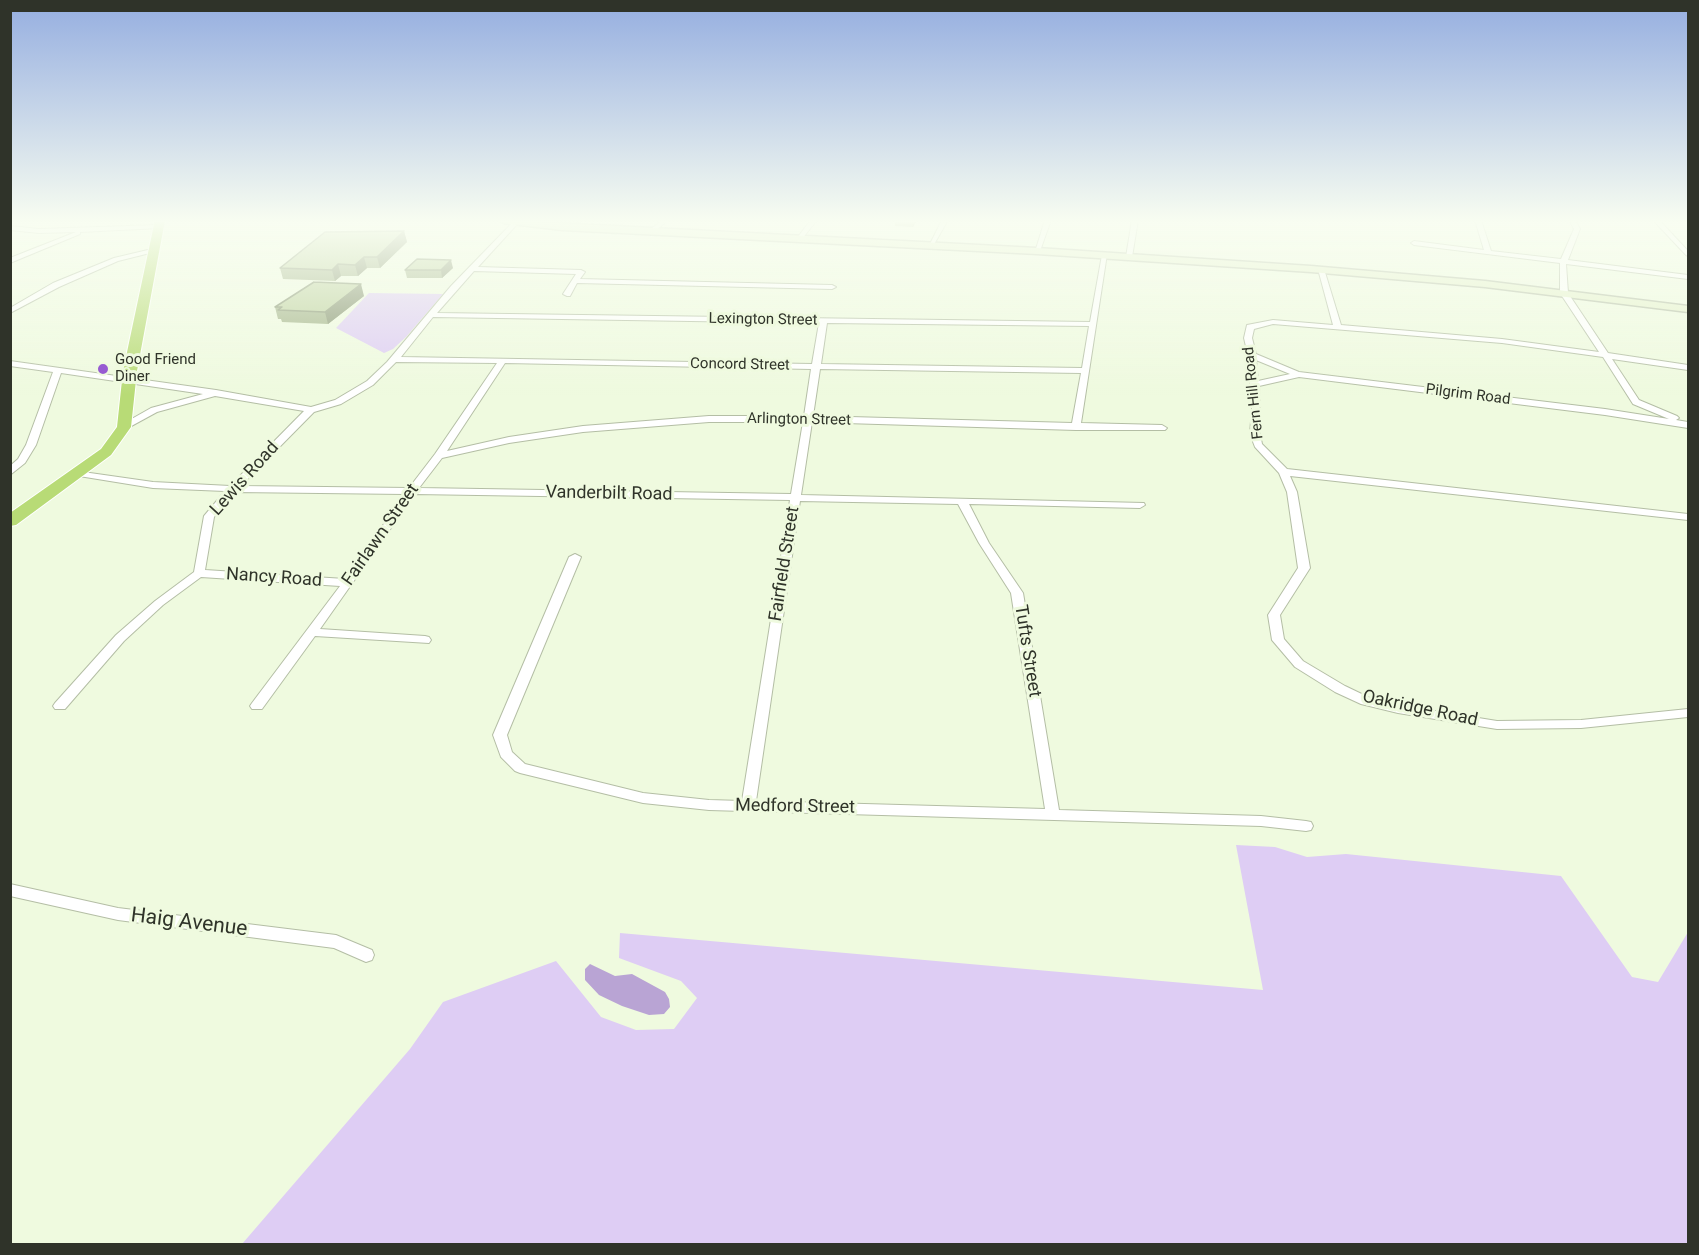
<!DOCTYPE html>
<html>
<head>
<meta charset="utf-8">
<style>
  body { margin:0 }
  #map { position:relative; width:1699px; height:1255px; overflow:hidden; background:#effadf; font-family:Roboto,sans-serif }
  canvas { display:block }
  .frame { position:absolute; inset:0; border:12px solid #2f3329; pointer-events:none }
</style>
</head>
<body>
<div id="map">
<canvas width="1699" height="1255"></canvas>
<div class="frame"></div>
</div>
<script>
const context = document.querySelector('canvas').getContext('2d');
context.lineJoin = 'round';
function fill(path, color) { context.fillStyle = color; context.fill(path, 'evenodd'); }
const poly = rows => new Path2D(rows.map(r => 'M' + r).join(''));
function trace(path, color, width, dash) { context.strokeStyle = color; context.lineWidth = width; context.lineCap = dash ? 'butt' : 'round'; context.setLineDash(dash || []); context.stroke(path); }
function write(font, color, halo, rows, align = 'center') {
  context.font = font + ' Roboto,sans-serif'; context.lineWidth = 6; context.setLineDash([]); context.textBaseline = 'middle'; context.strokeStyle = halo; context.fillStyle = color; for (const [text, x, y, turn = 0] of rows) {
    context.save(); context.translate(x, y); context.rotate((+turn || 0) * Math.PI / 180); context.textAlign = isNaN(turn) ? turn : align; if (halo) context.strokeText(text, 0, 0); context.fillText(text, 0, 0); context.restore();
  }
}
const green = poly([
  [369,293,443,294,406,337,393,349,384,353,336,328],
  [1236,845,1275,847,1307,857,1346,854,1561,876,1632,977,1658,982,1688,932,1688,1244,242,1244,410,1049,443,1002,556,961,601,1017,636,1030,674,1029,697,998,681,981,619,958,620,933,1263,990]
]);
const water = poly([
  [590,964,615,976,632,974,665,992,669,999,670,1007,664,1014,649,1015,622,1006,599,995,585,980,585,969]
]);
const minor = poly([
  [515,220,521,220,478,267,581,270,585,272,580,279,832,285,836,287,832,289,577,283,570,296,567,296,563,294,576,274,474,271,437,313,1090,322,1102,255,1107,254,1081,423,1162,425,1167,428,1165,430,1076,430,812,422,801,495,1144,503,1145,505,1140,508,969,504,989,543,1023,593,1059,810,1261,816,1306,821,1311,822,1313,826,1311,830,1306,831,1261,826,709,810,643,803,520,773,515,771,501,757,493,735,569,557,575,554,581,557,507,735,512,752,525,764,643,793,709,800,742,801,790,500,415,494,320,629,425,636,429,637,431,640,429,643,315,636,262,709,252,709,250,706,252,703,340,586,201,577,163,605,124,641,65,709,55,709,53,706,55,703,116,635,155,601,194,572,204,516,225,491,153,488,79,476,74,473,76,471,153,482,230,486,304,411,215,396,157,412,124,430,119,427,121,425,151,408,203,394,61,373,36,445,25,463,10,475,10,466,18,459,26,445,53,372,10,366,10,361,216,390,311,407,335,400,367,381,387,362,451,286,515,220],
  [433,317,819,323,812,364,401,357,433,317],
  [827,323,1089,326,1082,368,821,364,827,323],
  [396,362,497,363,435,454,409,488,241,486,314,412,341,404,373,385,396,362],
  [505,363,811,369,804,416,709,416,583,426,509,437,447,451,505,363],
  [820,369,1081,373,1072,423,813,416,820,369],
  [709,422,803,422,791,494,419,488,442,458,509,443,583,432,709,422],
  [235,492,405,494,345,579,205,570,214,517,235,492],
  [800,501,958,504,979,543,1011,593,1045,809,756,801,800,501],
  [662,220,668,220,654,232,650,232,650,230,662,220],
  [811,220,817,220,802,239,798,239,797,238,811,220],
  [942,220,948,220,933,246,929,246,942,220],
  [1045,220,1051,220,1040,251,1035,252,1045,220],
  [1132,220,1138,220,1132,257,1129,259,1126,257,1132,220],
  [1475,220,1481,220,1491,251,1561,259,1574,229,1569,220,1575,220,1580,229,1568,260,1688,275,1688,279,1566,264,1568,293,1608,353,1688,365,1688,370,1612,359,1639,400,1677,416,1679,418,1676,420,1688,422,1688,428,1605,415,1299,377,1259,386,1260,434,1262,444,1287,469,1688,514,1688,520,1290,476,1297,492,1310,568,1280,615,1284,639,1303,661,1345,686,1370,698,1398,705,1497,721,1581,720,1688,709,1688,717,1581,728,1497,729,1398,713,1361,704,1335,692,1295,667,1272,640,1268,615,1298,568,1287,492,1279,473,1255,447,1250,434,1252,409,1248,355,1244,338,1247,325,1273,320,1333,325,1318,269,1321,267,1324,269,1341,325,1502,339,1599,352,1560,293,1560,263,1414,245,1411,243,1414,241,1484,250,1475,220],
  [1273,324,1502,343,1603,357,1633,404,1669,419,1605,409,1299,372,1256,354,1252,338,1254,329,1273,324],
  [1256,360,1290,374,1258,381,1256,360],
  [1653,220,1659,220,1688,251,1688,256,1686,255,1653,220],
  [158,225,160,226,160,228,80,232,80,234,10,263,10,258,76,232,39,233,10,230,10,226,39,229,158,225],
  [152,249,155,251,154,252,118,261,59,287,10,313,10,308,53,283,114,258,152,249],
  [10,884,118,908,336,935,372,950,374,955,372,960,366,962,334,948,118,920,10,896,10,884]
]);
const secondary = poly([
  [499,220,1037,248,1311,266,1485,281,1688,306,1688,312,1485,287,1311,272,1037,254,562,230,503,223,499,220]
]);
const trunk = poly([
  [155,220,165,220,137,371,131,427,111,455,16,525,10,526,10,513,101,449,117,427,123,371,155,220]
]);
const wall = poly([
  [895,220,917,220,913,227,895,226],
  [404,231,407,242,380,268,367,268,358,276,341,276,335,281,283,279,280,268],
  [453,268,442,278,407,278,405,270],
  [364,296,328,324,282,322,281,319,278,319,275,307]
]);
const shadedWall = poly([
  [914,220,917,220,913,227],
  [404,231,407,242,380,268,377,257],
  [364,257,367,268,358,276,355,265],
  [451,260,453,268,442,278,441,270],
  [338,264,341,276,335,281,332,270],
  [361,284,364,296,328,324,325,312]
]);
const building = poly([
  [404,231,377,257,364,257,355,265,338,264,332,270,280,268,325,232,404,231],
  [417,259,451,260,441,270,405,270,417,259],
  [314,282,361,284,325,312,278,310,282,307,275,307,314,282]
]);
const markers = [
  [103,369,6,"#975bd2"]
];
const farStreetnames = [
  ["Lexington Street",763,320,1],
  ["Concord Street",740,365,1],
  ["Fern Hill Road",1254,393,-96],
  ["Pilgrim Road",1468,395,7],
  ["Arlington Street",799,420,1]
];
const farPoinames = [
  ["Good Friend",115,360],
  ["Diner",115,377]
];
const streetNames = [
  ["Lewis Road",245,479,-48],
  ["Vanderbilt Road",609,494,1],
  ["Fairlawn Street",381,535,-55],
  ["Fairfield Street",785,564,-81],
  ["Nancy Road",274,578,4],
  ["Tufts Street",1027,651,81],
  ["Oakridge Road",1420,709,12],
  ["Medford Street",795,807,1]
];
const nearStreetnames = [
  ["Haig Avenue",189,923,7]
];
fill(green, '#decdf4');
fill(water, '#b9a4d4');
trace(minor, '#b4bea5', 2);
trace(secondary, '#b4bea5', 3);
trace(trunk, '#fff', 2);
fill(minor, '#fff');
fill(secondary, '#e5f2cb');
fill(trunk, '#b8db76');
fill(wall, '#a2b387');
fill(shadedWall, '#84926e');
fill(building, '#bcd09d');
trace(building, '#84926e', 1.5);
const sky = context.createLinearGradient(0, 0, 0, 395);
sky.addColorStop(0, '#95aee0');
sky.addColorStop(0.56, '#f8fdf1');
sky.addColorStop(1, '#f8fdf100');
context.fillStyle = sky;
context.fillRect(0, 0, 1699, 395);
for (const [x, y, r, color] of markers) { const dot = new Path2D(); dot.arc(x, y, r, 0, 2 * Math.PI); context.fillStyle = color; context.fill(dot); trace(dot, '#effadf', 2); }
write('15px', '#2f3329', '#effadf', farStreetnames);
write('15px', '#2f3329', '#effadf', farPoinames, 'left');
write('18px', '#2f3329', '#effadf', streetNames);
write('21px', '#2f3329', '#effadf', nearStreetnames);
</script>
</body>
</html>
